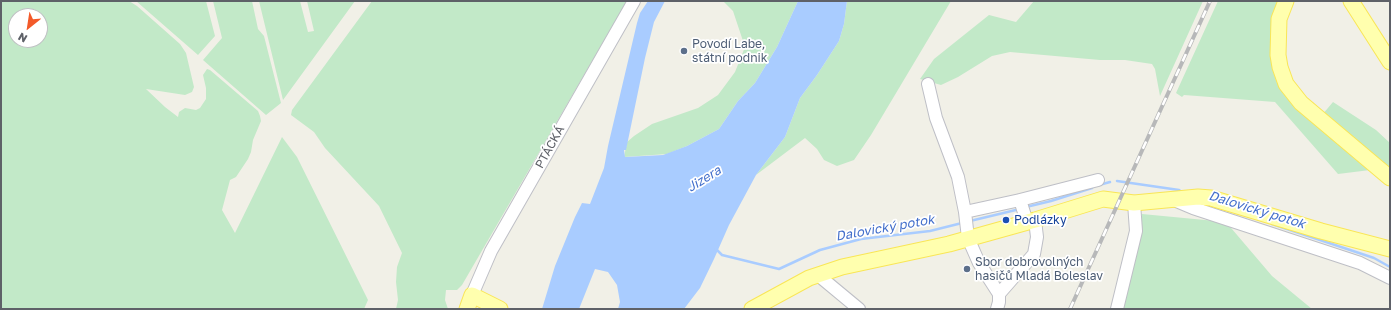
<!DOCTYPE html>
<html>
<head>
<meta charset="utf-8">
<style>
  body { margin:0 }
  #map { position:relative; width:1391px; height:310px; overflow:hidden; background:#f1f0e7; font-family:"Golos Text",sans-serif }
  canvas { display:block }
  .frame { position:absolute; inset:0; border:2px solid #5e6168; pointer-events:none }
  .north { position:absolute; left:8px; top:8px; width:40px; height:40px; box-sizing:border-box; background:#fff; border:1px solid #bfc0c3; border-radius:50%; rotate:210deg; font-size:11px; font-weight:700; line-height:16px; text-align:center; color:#5e6168 }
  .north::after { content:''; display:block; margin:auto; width:14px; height:18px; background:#f35a2a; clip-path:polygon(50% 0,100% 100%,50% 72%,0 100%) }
</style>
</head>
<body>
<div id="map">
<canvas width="1391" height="310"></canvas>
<div class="frame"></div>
<div class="north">N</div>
</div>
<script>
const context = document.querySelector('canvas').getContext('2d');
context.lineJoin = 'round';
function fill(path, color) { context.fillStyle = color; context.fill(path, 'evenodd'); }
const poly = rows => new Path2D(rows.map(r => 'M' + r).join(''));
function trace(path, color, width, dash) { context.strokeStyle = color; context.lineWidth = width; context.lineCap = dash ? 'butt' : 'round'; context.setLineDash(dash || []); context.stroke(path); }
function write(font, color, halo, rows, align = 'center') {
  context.font = font + ' "Golos Text",sans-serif'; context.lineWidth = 3.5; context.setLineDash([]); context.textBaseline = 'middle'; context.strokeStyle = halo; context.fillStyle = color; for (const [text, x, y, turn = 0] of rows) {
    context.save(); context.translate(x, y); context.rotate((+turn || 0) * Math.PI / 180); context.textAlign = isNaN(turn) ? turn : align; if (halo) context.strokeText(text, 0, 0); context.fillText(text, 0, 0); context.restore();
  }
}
const green = poly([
  [1,1,129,1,137,6,180,44,186,53,194,87,192,92,185,95,146,89,165,107,178,117,179,112,185,108,196,110,200,108,206,99,206,88,203,75,207,69,210,70,258,111,260,116,261,121,253,140,251,152,248,159,236,177,230,180,222,210,235,233,282,137,297,157,368,300,364,309,1,309],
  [16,16,40,16,40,40,16,40],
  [136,1,206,1,215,36,198,55],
  [213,1,252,1,258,29,264,36,281,103,266,115,203,60,222,38],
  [259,1,300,1,308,32,314,31,307,1,355,1,283,100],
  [372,1,627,1,462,285,457,290,446,290,445,300,448,309,396,309,398,300,396,282,397,267,402,253,379,206,325,148,314,132,291,115,292,110],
  [723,1,798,1,777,47,755,83,738,101,719,129,687,146,667,154,624,157,627,142,634,136,652,124,698,108,718,95,735,72,745,47,733,11],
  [847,1,951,1,871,135,854,160,837,166,824,160,817,149,805,138,756,175,785,137,800,98,817,75,839,41,844,24],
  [1034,1,1203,1,1160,96,1155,69,1152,64,1125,60,1100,60,1010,52,992,56,958,77,941,85,920,79,934,59,989,15,1016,22],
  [1218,1,1284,1,1272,39,1272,67,1277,83,1310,117,1370,170,1338,174,1275,102,1184,95,1182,97,1176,93],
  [1333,102,1376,130,1390,143,1390,176,1322,115],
  [1142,214,1226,222,1272,276,1312,309,1119,309]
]);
const water = poly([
  [648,1,665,1,654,22,645,58,626,150,624,150,625,157,663,155,687,146,719,129,738,101,755,83,777,47,798,1,847,1,844,24,839,41,817,75,800,98,785,137,756,175,729,225,714,259,700,288,684,309,618,309,620,302,617,285,608,272,595,269,579,309,542,309,555,266,575,217,582,203,590,204,604,168,608,146,637,23,640,13]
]);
const stream = poly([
  [1117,181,1179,190,1183,193],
  [1099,185,1110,182],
  [1026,207,1051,201,1092,188],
  [970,221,1020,209],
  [1272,224,1374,258,1390,267],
  [716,249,722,255,779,269,820,250,861,239,930,231,962,223]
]);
const minor = poly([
  [928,84,936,118,958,177,965,212,968,238,979,263,999,294],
  [1020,200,1027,222],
  [1174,200,1193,208,1360,263,1390,278],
  [965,212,1020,200,1098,180],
  [818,275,859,309],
  [472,295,491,251,634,1],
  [997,309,999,302,999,294,1034,254,1037,237,1035,220],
  [1117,309,1136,231,1134,203]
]);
const major = poly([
  [1286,1,1279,19,1278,55,1280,67,1286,84,1301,103,1390,178],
  [1351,1,1390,62],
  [467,309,472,295,500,309],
  [752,309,809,278,842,267,949,244,1035,220,1103,199,1134,203,1198,197,1211,198,1321,231,1390,249]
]);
const rail = poly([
  [1070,309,1210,1]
]);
const markers = [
  [684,51,4,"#5c6f8a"],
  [1006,220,4,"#1a4fb4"],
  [967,269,4,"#5c6f8a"]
];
const serviceNames = [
  ["Povodí Labe,",692,44],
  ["státní podnik",692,58],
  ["Sbor dobrovolných",975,262],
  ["hasičů Mladá Boleslav",975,276]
];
const streetNames = [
  ["PTÁCKÁ",550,147,-61]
];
const transitNames = [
  ["Podlázky",1014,220]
];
const waterNames = [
  ["Jizera",704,179,-32],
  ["Dalovický potok",1257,210,17],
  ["Dalovický potok",885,228,-10]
];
fill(green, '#c2e9c8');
fill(water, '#a9ccff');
trace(stream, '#a9ccff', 2.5);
trace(minor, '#bebfc6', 14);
trace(major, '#f9e657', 17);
trace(minor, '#fff', 12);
trace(major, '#ffffae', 15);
trace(rail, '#b7b8b9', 4);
trace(rail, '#fff', 2.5, [8]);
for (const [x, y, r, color] of markers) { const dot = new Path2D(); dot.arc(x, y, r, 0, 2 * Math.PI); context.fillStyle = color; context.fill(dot); trace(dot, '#fff', 1.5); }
write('12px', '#4e5e75', '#fff', serviceNames, 'left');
write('12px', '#5e6168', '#fff', streetNames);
write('12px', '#164399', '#fff', transitNames, 'left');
write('italic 13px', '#436fcb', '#fff', waterNames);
</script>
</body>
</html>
